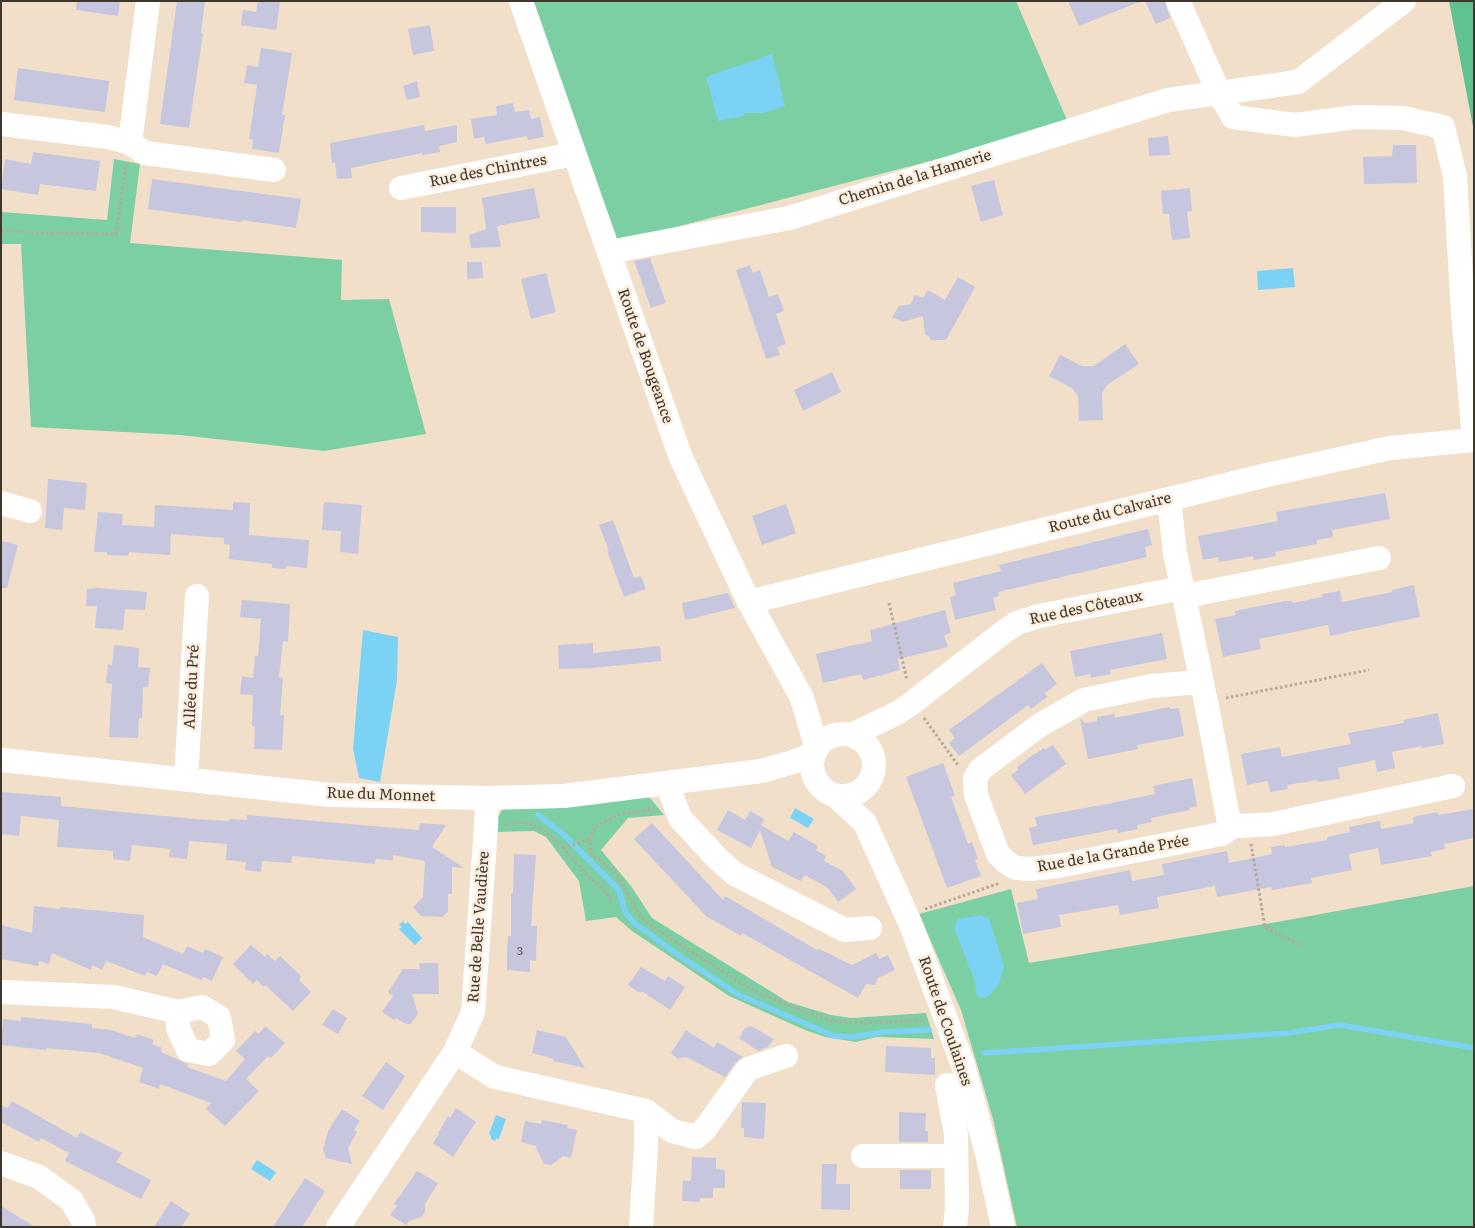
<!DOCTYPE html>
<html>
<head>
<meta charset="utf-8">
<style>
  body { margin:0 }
  #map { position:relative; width:1475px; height:1228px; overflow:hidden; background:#f2dfca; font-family:Literata,serif }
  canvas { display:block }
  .frame { position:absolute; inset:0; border:2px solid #3e372e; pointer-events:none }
</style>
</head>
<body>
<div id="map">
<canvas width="1475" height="1228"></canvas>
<div class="frame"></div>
</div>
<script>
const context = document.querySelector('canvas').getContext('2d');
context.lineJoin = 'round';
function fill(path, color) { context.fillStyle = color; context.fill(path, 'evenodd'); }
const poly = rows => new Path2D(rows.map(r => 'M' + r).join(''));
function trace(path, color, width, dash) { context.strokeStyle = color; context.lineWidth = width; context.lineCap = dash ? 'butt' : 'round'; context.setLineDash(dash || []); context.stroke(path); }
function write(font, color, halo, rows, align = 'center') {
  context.font = font + ' Literata,serif'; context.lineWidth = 5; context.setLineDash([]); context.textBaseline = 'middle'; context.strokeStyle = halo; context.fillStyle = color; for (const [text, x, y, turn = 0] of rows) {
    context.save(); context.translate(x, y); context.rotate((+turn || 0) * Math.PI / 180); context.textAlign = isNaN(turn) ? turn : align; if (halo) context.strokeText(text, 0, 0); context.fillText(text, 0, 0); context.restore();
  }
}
const green = poly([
  [530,1,1016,1,1069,125,618,242],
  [114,159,140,164,130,243,342,260,341,300,389,299,426,434,324,451,180,435,31,427,21,244,1,244,1,212,107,220],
  [634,792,650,798,664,815,628,818,601,850,631,886,652,918,788,1002,831,1015,851,1018,926,1013,934,1039,877,1037,856,1042,825,1037,805,1030,729,996,632,931,616,917,586,921,579,881,546,837,534,831,495,832,498,817,506,804],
  [1474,886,1474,1227,1017,1227,993,1119,961,1010,919,914,1011,889,1029,963,1277,922]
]);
const forest = poly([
  [1449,1,1474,1,1474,132]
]);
const water = poly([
  [772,54,785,106,764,113,744,113,744,116,718,121,706,77],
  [1293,268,1295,287,1258,290,1257,271],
  [363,630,398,637,397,680,380,782,359,778,353,749],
  [795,808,814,819,808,828,790,818],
  [980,915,989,918,1004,967,999,984,988,997,981,998,978,997,976,993,975,981,954,928,958,919],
  [403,921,405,924,408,922,422,938,415,945,399,929,402,927,399,925],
  [496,1115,506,1119,499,1139,496,1138,495,1141,491,1139,491,1136,489,1134],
  [257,1160,276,1172,270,1181,251,1169]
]);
const stream = poly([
  [538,815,562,833,619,890,625,912,634,923,681,957,739,995,834,1036,853,1037,884,1032,929,1030],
  [985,1053,1288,1033,1340,1025,1474,1048]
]);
const building = poly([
  [77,1,120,1,118,16,76,10],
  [177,1,205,1,201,33,203,33,189,128,160,124],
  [258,1,280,1,276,30,241,25,243,10,256,12],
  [1068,1,1139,1,1139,2,1079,26],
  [1145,1,1165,1,1170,18,1156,24],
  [430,25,434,51,413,55,408,29],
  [261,48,292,53,282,115,285,115,279,153,252,149,253,140,249,139,257,85,244,83,247,65,258,67],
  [18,68,109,81,105,112,14,100],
  [417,81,420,97,407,100,403,86],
  [513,103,515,112,529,110,531,119,540,117,544,137,528,140,527,136,486,144,484,137,474,139,471,119,497,115,496,106],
  [424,125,425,131,457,125,457,142,439,146,440,152,422,155,422,153,351,168,352,178,337,179,335,162,332,163,330,143],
  [1168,136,1170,155,1149,156,1148,138],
  [1393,145,1416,145,1417,183,1364,184,1363,157,1392,156],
  [33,152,100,161,96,191,40,184,38,195,1,189,5,159,31,164],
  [152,179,301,199,296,228,242,220,241,222,148,209],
  [994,180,1003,215,981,222,971,186],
  [534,188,540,218,497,226,501,247,471,248,469,235,492,227,486,229,482,198],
  [1190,188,1192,211,1187,212,1190,238,1172,240,1169,214,1163,214,1161,191],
  [421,207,456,207,456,233,421,232],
  [650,258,666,303,651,308,634,261],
  [467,262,482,262,483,278,467,279],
  [750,265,753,273,760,270,769,297,778,294,784,311,776,314,786,344,777,347,780,355,766,359,736,270],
  [546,273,556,312,531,319,521,279],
  [958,277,975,287,946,340,931,340,930,337,925,334,923,316,903,322,892,317,899,306,911,304,915,295,923,298,928,290,945,300],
  [1125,344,1139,364,1107,385,1102,393,1103,420,1079,421,1078,396,1072,388,1049,376,1060,355,1082,366,1094,366],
  [832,372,841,392,803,411,794,390],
  [48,479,87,483,85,510,64,508,62,530,45,528],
  [1385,493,1390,519,1332,530,1333,537,1317,540,1317,544,1275,552,1276,556,1254,560,1253,556,1219,562,1218,557,1203,560,1198,536,1278,521,1276,512],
  [233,502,250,503,249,535,309,540,307,568,286,566,286,569,272,568,272,564,229,559,230,545,224,544,224,538,171,534,170,555,129,552,128,556,107,555,107,552,94,552,98,512,123,514,122,525,154,527,155,505,233,510],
  [324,502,362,505,358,554,340,552,341,531,322,530],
  [786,504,796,533,762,545,752,516],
  [613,520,634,578,641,576,646,589,624,597,607,551,609,551,599,525],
  [1148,529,1152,545,1145,547,1147,557,998,592,999,596,993,598,996,610,955,620,950,597,956,595,953,583,1001,571,999,565],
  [1,541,18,545,7,588,1,588],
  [1414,585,1420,617,1330,636,1328,625,1259,639,1261,649,1223,657,1215,619,1236,615,1235,611,1285,601,1292,601,1293,603,1322,597,1322,594,1340,591,1342,602,1392,592,1392,590],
  [98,588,147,592,145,610,125,609,123,630,95,628,97,606,86,606,87,589],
  [728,593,735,608,685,620,682,603],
  [242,600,290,604,288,642,283,641,279,677,283,678,280,715,284,715,282,750,254,749,255,727,252,726,253,695,240,694,242,676,253,678,255,656,258,656,261,619,240,617],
  [945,610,951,633,944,635,948,647,898,659,900,670,863,680,861,674,823,683,816,654,872,641,870,630],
  [1162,633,1167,659,1110,670,1111,674,1091,678,1090,674,1075,677,1070,651],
  [593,643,593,653,660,646,661,661,593,668,559,669,558,645],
  [114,645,139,648,138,667,150,668,148,687,143,687,142,718,139,718,138,738,109,737,112,684,106,683,108,664,112,665],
  [1042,663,1057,684,1045,693,1047,697,1031,709,1028,705,959,756,949,743,955,738,949,730],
  [1170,707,1170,709,1179,708,1184,736,1137,745,1138,749,1088,759,1080,718,1085,723,1097,721,1097,717,1114,714,1115,718],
  [1438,713,1444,744,1422,748,1422,746,1392,752,1395,768,1377,772,1375,760,1338,768,1340,779,1317,782,1317,780,1287,785,1288,789,1270,792,1268,781,1247,785,1241,754,1280,747,1282,757,1351,744,1348,733,1404,723,1403,720],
  [1053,745,1066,764,1025,794,1011,775,1018,770,1017,767,1030,757,1044,748,1045,750],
  [943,763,955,796,951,797,963,830,968,844,972,842,978,859,975,860,981,876,947,888,906,777],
  [1192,778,1197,806,1189,808,1190,810,1151,818,1152,822,1137,825,1138,829,1118,833,1117,829,1033,845,1029,828,1037,826,1035,817,1096,806,1097,807,1097,806,1155,794,1153,786],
  [1,792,61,797,61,806,195,819,229,821,229,819,247,820,247,815,419,830,420,823,446,825,432,847,464,868,452,867,452,894,448,894,448,912,442,917,421,916,413,907,423,897,425,861,393,855,393,860,376,859,375,864,292,856,291,863,262,861,261,872,245,870,246,862,226,860,227,844,189,841,187,859,169,857,170,849,132,845,130,861,113,859,113,851,57,847,59,820,21,816,19,836,2,834],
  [1474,809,1474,838,1444,844,1445,849,1431,852,1432,856,1381,865,1378,848,1349,854,1352,870,1311,878,1312,883,1272,890,1271,887,1217,897,1215,886,1157,897,1159,908,1120,915,1118,905,1059,915,1061,927,1023,934,1017,903,1038,899,1036,889,1130,870,1132,881,1164,875,1162,864,1227,851,1229,863,1272,854,1271,847,1285,845,1285,847,1327,840,1327,837,1350,832,1349,827,1380,821,1381,829,1414,823,1413,817,1438,812,1438,815],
  [728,810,745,820,750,811,764,819,761,825,788,841,794,832,818,846,816,850,826,856,824,861,843,871,856,889,838,902,828,888,805,875,801,881,772,867,760,830,751,848,717,830],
  [652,823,723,900,725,896,817,950,819,949,852,965,876,953,879,959,888,955,895,970,878,978,875,985,866,984,858,998,742,933,741,936,706,916,634,839],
  [514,854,536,855,531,926,537,926,536,961,530,960,530,972,507,970,507,948,508,936,511,936,511,893,513,893],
  [34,906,60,909,60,907,144,915,143,937,183,954,187,946,203,953,205,949,223,957,212,981,203,977,201,980,163,964,157,976,147,972,145,976,106,961,102,970,92,965,91,970,52,953,49,964,39,961,38,966,1,959,1,925,32,933],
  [251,945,265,957,267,954,275,961,280,956,301,976,299,980,311,992,293,1011,265,985,264,987,257,980,253,984,233,964],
  [419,963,438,963,439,994,412,994,418,1014,411,1024,406,1024,396,1018,394,1020,382,1012,393,996,388,992,403,969,420,969],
  [641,967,665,981,668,976,685,987,670,1010,643,992,638,992,628,985],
  [333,1009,347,1018,338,1034,322,1025],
  [21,1017,92,1024,92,1028,111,1030,135,1038,137,1034,154,1040,152,1044,162,1048,161,1052,188,1064,187,1067,226,1081,245,1059,236,1051,255,1031,259,1034,265,1026,285,1043,271,1058,268,1056,246,1079,259,1091,225,1126,206,1109,211,1103,160,1084,159,1089,139,1082,143,1068,99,1053,46,1048,46,1050,1,1045,3,1019,21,1021],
  [751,1026,774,1039,768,1047,758,1051,739,1038,745,1028],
  [537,1030,566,1037,585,1068,553,1061,554,1059,532,1053],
  [686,1030,714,1048,717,1042,743,1057,737,1061,725,1077,686,1057,678,1059,671,1053],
  [886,1046,931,1048,931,1058,935,1058,935,1075,885,1072],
  [386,1062,405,1076,383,1110,362,1096],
  [12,1101,77,1138,80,1132,122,1153,116,1162,151,1180,141,1199,65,1161,69,1153,41,1138,39,1142,1,1122,1,1105,8,1108],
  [742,1102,766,1103,764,1139,744,1137,744,1128,741,1128],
  [456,1108,476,1122,453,1157,433,1143,439,1134,438,1133,448,1116,450,1118],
  [342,1109,360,1121,354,1130,357,1132,348,1148,352,1164,326,1158,323,1150,328,1131],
  [899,1112,926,1113,925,1131,928,1131,928,1142,899,1142],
  [542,1120,568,1125,567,1128,577,1130,571,1158,563,1156,551,1165,544,1164,536,1148,536,1146,521,1142,525,1121,541,1124],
  [692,1157,716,1158,716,1169,725,1170,725,1188,713,1188,713,1198,700,1198,700,1202,682,1201,683,1181,691,1181],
  [822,1164,837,1164,836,1184,850,1184,850,1210,821,1209],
  [898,1170,931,1170,931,1189,900,1189,900,1171],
  [417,1171,438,1183,425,1204,425,1211,422,1217,409,1221,406,1225,390,1215,397,1206,394,1204],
  [305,1178,325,1191,302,1227,273,1227],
  [171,1201,190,1214,181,1227,154,1227],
  [1,1206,35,1227,1,1227]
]);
const path = poly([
  [1,230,41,233,116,234,126,165],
  [889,603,907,680],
  [1226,698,1369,670],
  [924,718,958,765],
  [655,809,621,814,596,826,590,839,591,853,616,873,641,918,659,931,752,990,803,1011,836,1022,865,1023,925,1020],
  [505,824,521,822,531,824,544,831,563,848,589,877,601,886,612,901],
  [1251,844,1265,927,1300,945],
  [563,848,590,839],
  [925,909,1000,883]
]);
const minor = poly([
  [521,1,681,458,749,602,802,698,817,749],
  [1404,1,1298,82,1219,93,1233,117,1295,125,1356,117,1403,118,1443,127,1455,176,1463,313,1474,439],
  [1,124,108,137,130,143,145,153,274,170],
  [130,143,148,1],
  [401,188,574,154],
  [609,252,789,218,1168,100,1219,93,1178,1],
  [1169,499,1175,553,1206,702,1229,822,1228,830,1221,834,1058,866,1029,869,1016,868,1006,862,998,854,976,795,975,778,981,769,1040,725,1084,700,1151,686,1201,682],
  [1,503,30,511],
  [1184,597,1201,593,1379,558],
  [749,602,1267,475,1390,448,1474,440],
  '812 765a31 31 0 1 1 62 0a31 31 0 1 1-62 0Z',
  [852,735,899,712,912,703,1005,631,1017,623,1039,616,1182,588],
  [1,760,331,795,487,798,564,796,761,771,793,762,814,754],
  [186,778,197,596],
  [671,782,671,794,680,818,716,857,735,874,845,930,870,928],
  [835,795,865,823,911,925,963,1065,988,1157,1003,1227],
  [1229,822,1240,826,1273,824,1453,786],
  [1,992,114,997,178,1012,202,1007,219,1017,223,1040,209,1054,188,1050,178,1028,178,1012],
  [455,1052,495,1077,646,1111,646,1147,641,1227],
  [947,1085,956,1134,957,1208,955,1227],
  [646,1111,672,1131,696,1137,705,1129,748,1069,786,1056],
  [863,1156,956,1156],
  [1,1163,39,1177,71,1200,83,1220,84,1227],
  [338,1227,455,1052,473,1012,486,826,487,798]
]);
const numberNames = [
  ["3",520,951]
];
const streetNames = [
  ["Rue des Chintres",488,171,-11],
  ["Chemin de la Hamerie",915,178,-17],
  ["Route de Bougeance",645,356,71],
  ["Route du Calvaire",1110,513,-14],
  ["Rue des Côteaux",1086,608,-12],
  ["Allée du Pré",192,687,-87],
  ["Rue du Monnet",381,795,2],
  ["Rue de la Grande Prée",1113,854,-10],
  ["Rue de Belle Vaudière",479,927,-86],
  ["Route de Coulaines",945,1021,71]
];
fill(green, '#7ccfa2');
fill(forest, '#5fc28f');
fill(water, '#7cd2f5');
trace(stream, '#7cd2f5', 5.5);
fill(building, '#c7c6df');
trace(path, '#b8a897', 3, [2.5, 2.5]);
trace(minor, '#fff', 24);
write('12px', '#605b5a', null, numberNames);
write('15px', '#3e372e', '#fdeddc', streetNames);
</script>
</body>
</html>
